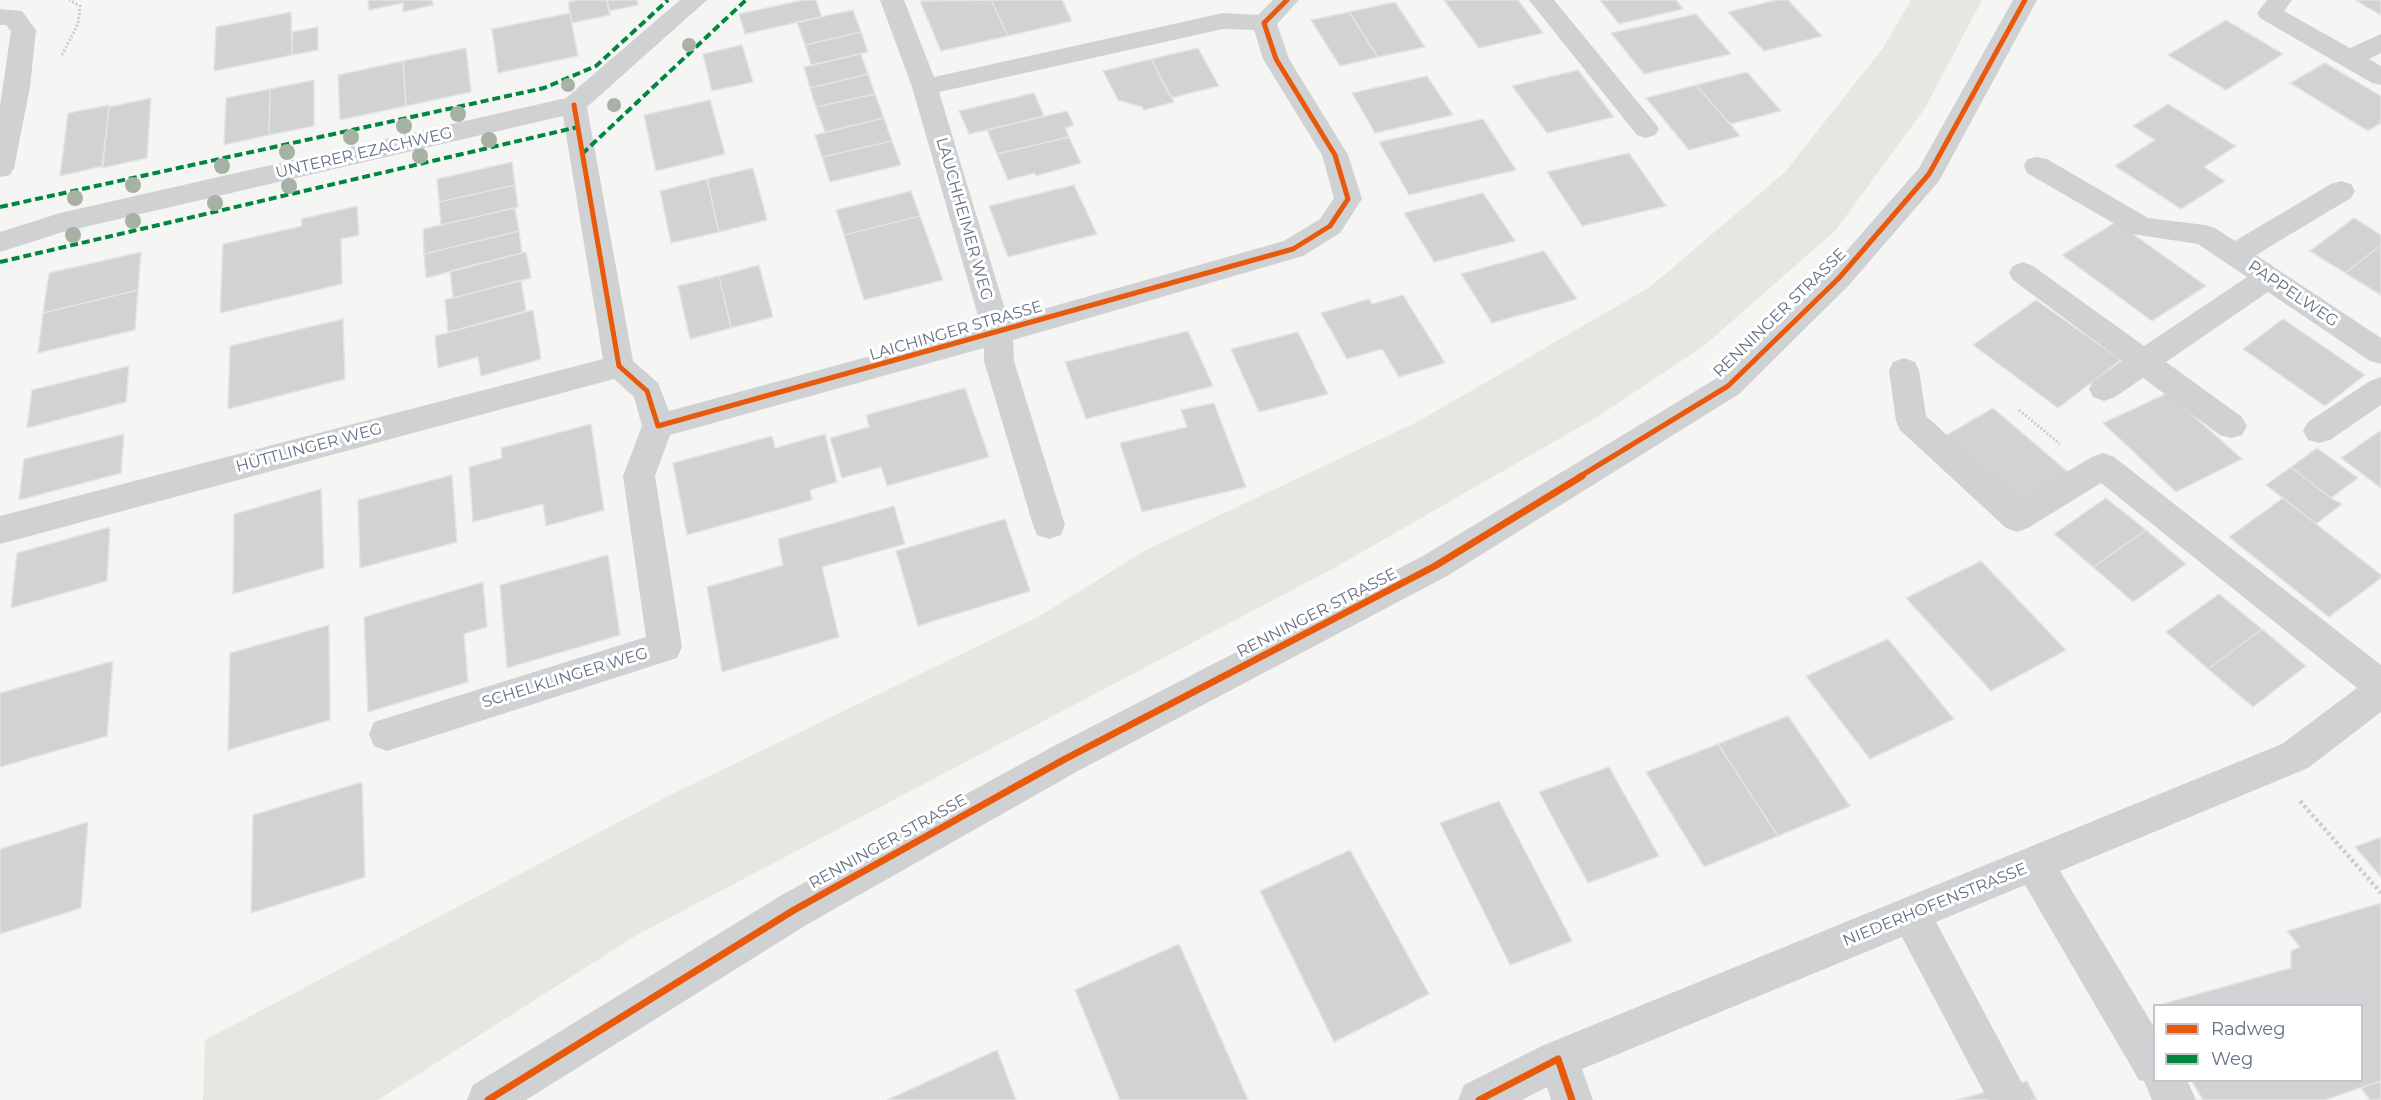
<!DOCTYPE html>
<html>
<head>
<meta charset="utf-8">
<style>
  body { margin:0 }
  #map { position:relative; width:2381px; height:1100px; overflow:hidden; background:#f5f5f3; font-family:Montserrat,sans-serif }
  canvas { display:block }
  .legend { position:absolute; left:2153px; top:1004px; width:210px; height:78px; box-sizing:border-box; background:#fff; border:2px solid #c1c6ce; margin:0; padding:8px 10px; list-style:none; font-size:18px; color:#637085 }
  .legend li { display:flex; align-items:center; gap:12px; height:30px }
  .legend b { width:30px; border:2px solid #c1c6ce }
</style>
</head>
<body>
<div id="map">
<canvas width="2381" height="1100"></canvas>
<ul class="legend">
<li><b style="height:8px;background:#e8590c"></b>Radweg</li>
<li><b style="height:8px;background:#00873e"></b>Weg</li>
</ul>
</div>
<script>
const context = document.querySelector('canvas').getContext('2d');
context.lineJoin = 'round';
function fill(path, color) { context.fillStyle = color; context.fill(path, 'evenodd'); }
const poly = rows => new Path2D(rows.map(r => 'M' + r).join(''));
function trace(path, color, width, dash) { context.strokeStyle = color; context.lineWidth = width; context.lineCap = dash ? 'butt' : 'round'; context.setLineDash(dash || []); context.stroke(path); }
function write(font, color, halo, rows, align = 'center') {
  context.font = font + ' Montserrat,sans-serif'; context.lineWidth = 6; context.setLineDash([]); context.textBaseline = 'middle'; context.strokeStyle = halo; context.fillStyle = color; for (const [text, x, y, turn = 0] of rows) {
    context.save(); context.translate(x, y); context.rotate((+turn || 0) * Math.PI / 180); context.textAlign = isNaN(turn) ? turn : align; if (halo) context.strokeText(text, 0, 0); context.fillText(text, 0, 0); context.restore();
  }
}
const green = poly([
  [1911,0,1982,0,1925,108,1836,230,1705,345,1597,417,1336,567,635,936,378,1100,203,1100,205,1040,672,794,1038,617,1146,550,1419,421,1650,287,1785,172,1883,48]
]);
const building = poly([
  [368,0,432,0,433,5,403,12,403,3,369,10,368,0],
  [578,0,607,0,610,15,572,23,568,2,578,0],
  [607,0,637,0,638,5,609,11,607,0],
  [803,0,816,0,822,17,745,34,739,14,803,0],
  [991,0,1008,36,941,51,920,1,991,0],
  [991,0,1062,0,1072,21,1008,36,991,0],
  [1444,0,1518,0,1543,33,1479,48,1444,0],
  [1600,0,1676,0,1683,9,1619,24,1600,0],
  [1776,0,1788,0,1822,36,1764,51,1728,12,1776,0],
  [2355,0,2381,0,2381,15,2355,0],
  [1395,2,1425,47,1378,57,1349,12,1395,2],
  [853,10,861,32,805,45,797,22,853,10],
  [291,12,292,55,214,71,216,27,291,12],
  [1349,12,1378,57,1340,66,1311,20,1349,12],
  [570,13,578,56,498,73,492,29,570,13],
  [1696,14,1731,54,1644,74,1611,33,1696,14],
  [2226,20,2283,54,2226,90,2168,55,2226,20],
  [318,27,318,50,292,55,292,32,318,27],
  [861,32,868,52,811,65,805,45,861,32],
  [742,45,753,82,712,91,703,54,742,45],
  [466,48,471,92,406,106,403,61,466,48],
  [1198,48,1219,86,1171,98,1151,59,1198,48],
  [861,54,868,74,810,88,804,67,861,54],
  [1151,59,1174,102,1144,110,1142,107,1118,100,1103,71,1151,59],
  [403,61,406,106,340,120,338,75,403,61],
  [2325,63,2381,96,2381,123,2368,131,2290,83,2325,63],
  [1578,70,1614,117,1547,133,1512,86,1578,70],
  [1747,72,1781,111,1730,124,1696,85,1747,72],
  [868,74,875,94,816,107,810,88,868,74],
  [1427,76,1453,115,1375,133,1352,93,1427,76],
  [314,80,314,126,269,135,270,89,314,80],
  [1696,85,1730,124,1740,136,1689,150,1646,98,1696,85],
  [270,89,269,135,224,145,226,98,270,89],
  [1034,93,1044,116,969,134,959,111,1034,93],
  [875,94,884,118,825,132,816,107,875,94],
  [151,98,147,158,102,168,109,107,151,98],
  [710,100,725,154,656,171,644,115,710,100],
  [2168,104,2236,146,2204,167,2225,181,2181,209,2115,166,2155,140,2133,126,2168,104],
  [109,105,103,166,60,176,68,113,109,105],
  [1067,111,1074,125,1065,128,1069,137,997,154,987,130,1067,111],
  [884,118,892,141,822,157,815,135,884,118],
  [1483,119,1516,170,1409,195,1379,142,1483,119],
  [1069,137,1081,163,1036,176,1035,173,1008,180,997,154,1069,137],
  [892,141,901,165,830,182,822,157,892,141],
  [1629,153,1666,206,1582,226,1547,172,1629,153],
  [512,162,515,185,439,202,437,179,512,162],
  [753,168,767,220,719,232,707,179,753,168],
  [707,179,719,232,671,243,660,191,707,179],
  [515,185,518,207,441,225,439,202,515,185],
  [1074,185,1097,234,1008,257,989,206,1074,185],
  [911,191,920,216,844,235,836,210,911,191],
  [1483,193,1515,241,1434,262,1404,213,1483,193],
  [357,206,359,235,341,239,342,284,220,313,223,244,302,226,301,219,357,206],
  [515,208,519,231,424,254,423,229,515,208],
  [920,216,943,280,864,300,844,235,920,216],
  [2354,218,2381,235,2381,245,2345,273,2310,251,2354,218],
  [2116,222,2206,286,2152,321,2062,255,2116,222],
  [519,231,522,253,426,278,424,254,519,231],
  [2381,245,2381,295,2345,273,2381,245],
  [1544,251,1577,299,1492,323,1461,274,1544,251],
  [141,252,138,290,43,313,49,273,141,252],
  [526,252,531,278,453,298,450,271,526,252],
  [759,265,773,317,731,328,719,276,759,265],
  [719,276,731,328,690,339,678,286,719,276],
  [521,280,526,311,448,332,445,300,521,280],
  [138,290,135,330,38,353,43,313,138,290],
  [1403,295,1445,363,1399,377,1382,349,1347,359,1321,313,1369,299,1372,304,1403,295],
  [2036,300,2121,360,2058,408,1973,345,2036,300],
  [533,310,541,359,481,376,478,357,438,368,435,336,533,310],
  [343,319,345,379,228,409,230,346,343,319],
  [2283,319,2365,375,2325,406,2243,349,2283,319],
  [1188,331,1213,386,1086,419,1065,362,1188,331],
  [1298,332,1328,394,1259,412,1231,349,1298,332],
  [129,366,126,402,27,428,32,390,129,366],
  [965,388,989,457,887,486,881,467,842,478,830,438,869,427,866,415,965,388],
  [2168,393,2242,459,2176,492,2103,423,2168,393],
  [1214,403,1246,487,1142,512,1120,443,1187,427,1181,410,1214,403],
  [1993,408,2068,472,2020,502,1945,436,1993,408],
  [591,424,604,510,546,526,543,504,473,522,469,467,502,458,501,448,591,424],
  [2381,430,2381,488,2341,458,2381,430],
  [124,434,121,473,19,500,24,459,124,434],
  [825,434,837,482,810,490,812,500,687,535,673,463,772,436,775,448,825,434],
  [2317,448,2358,478,2331,498,2291,467,2317,448],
  [2291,467,2331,498,2342,504,2316,524,2266,485,2291,467],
  [452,475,457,542,360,568,358,500,452,475],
  [321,489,324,568,233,594,234,514,321,489],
  [2106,498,2146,530,2093,567,2054,534,2106,498],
  [2283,498,2381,575,2381,578,2329,617,2229,537,2283,498],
  [894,506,905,544,822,567,839,637,722,672,707,587,783,565,778,539,894,506],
  [1005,519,1030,591,918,626,896,551,1005,519],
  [110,527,107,581,11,608,17,553,110,527],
  [2146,530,2186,564,2133,602,2093,567,2146,530],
  [608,555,620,635,507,668,500,585,608,555],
  [1981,561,2066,650,1991,691,1906,598,1981,561],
  [483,582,487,627,464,634,468,682,368,712,364,617,483,582],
  [2219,594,2262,629,2208,669,2166,632,2219,594],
  [329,625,330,720,228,750,230,653,329,625],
  [2262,629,2306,666,2253,707,2208,669,2262,629],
  [1888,639,1954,719,1870,759,1806,676,1888,639],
  [113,661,107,736,0,767,0,693,113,661],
  [1788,716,1850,806,1778,836,1718,744,1788,716],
  [1718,744,1778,836,1704,867,1646,772,1718,744],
  [1609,767,1659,856,1588,883,1539,792,1609,767],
  [362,782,365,877,251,913,253,815,362,782],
  [1499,801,1572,941,1510,965,1440,823,1499,801],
  [88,822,81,908,0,934,0,849,88,822],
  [2381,837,2381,877,2355,847,2381,837],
  [1350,850,1429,994,1334,1042,1260,891,1350,850],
  [2381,903,2381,1081,2325,1100,2203,1100,2191,1080,2362,1080,2362,1006,2155,1006,2291,968,2291,951,2300,947,2287,931,2381,903],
  [1179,944,1248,1100,1120,1100,1075,990,1179,944],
  [997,1050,1016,1100,887,1100,997,1050],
  [2027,1081,2037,1100,1956,1100,2027,1081],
  [2381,1081,2381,1100,2370,1100,2361,1088,2381,1081]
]);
const pathFar1 = poly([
  [62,55,78,24,80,6,69,0],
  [2019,410,2060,444]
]);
const path = poly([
  [2300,801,2381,893]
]);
const minor = poly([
  [680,0,707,0,587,107,633,361,658,383,669,411,981,326,912,87,880,0,904,0,934,77,1223,13,1258,15,1273,0,1299,0,1277,24,1289,59,1348,155,1362,199,1340,233,1303,256,1013,340,1014,361,1065,525,1061,535,1049,539,1037,535,1033,525,984,361,984,348,670,435,655,476,682,647,677,658,387,751,374,746,369,734,374,722,646,637,623,476,642,426,634,397,614,379,0,544,0,516,603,359,563,116,63,232,0,252,0,232,60,213,566,98,680,0],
  [1223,29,1254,30,1263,59,1322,155,1334,198,1320,219,1284,241,1008,319,939,92,1223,29],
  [1529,0,1554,0,1655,123,1659,129,1655,135,1646,138,1637,135,1529,0],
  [2013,0,2037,0,1939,181,1849,285,1739,394,1447,576,1078,771,808,924,526,1100,467,1100,473,1085,780,896,1052,747,1423,556,1717,378,1829,271,1919,168,2013,0],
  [2267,0,2292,0,2284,11,2350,48,2381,34,2381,53,2369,59,2381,66,2381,85,2372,83,2260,18,2257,13,2267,0],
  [0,9,22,11,36,30,30,87,14,168,10,175,0,177,0,106,11,31,6,25,0,25,0,9],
  [2037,157,2047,159,2148,218,2205,225,2215,228,2235,241,2331,184,2341,181,2351,184,2355,191,2351,198,2256,255,2381,338,2381,364,2370,361,2268,292,2166,362,2242,417,2247,426,2242,435,2231,438,2220,435,2143,378,2115,397,2104,401,2093,397,2089,389,2093,381,2122,361,2013,280,2009,273,2013,266,2023,262,2033,266,2144,346,2247,277,2198,244,2132,234,2027,173,2024,166,2027,159,2037,157],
  [1904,358,1915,362,1919,370,1926,416,2019,500,2092,457,2103,453,2114,457,2381,665,2381,712,2308,768,2060,871,2154,1027,2154,1080,2187,1080,2196,1100,2152,1100,2144,1081,2139,1080,2025,885,1936,922,2031,1100,1988,1100,1902,937,1582,1069,1593,1100,1551,1100,1547,1087,1522,1100,1458,1100,1464,1085,1544,1045,2282,744,2357,688,2101,483,2028,528,2017,532,2006,528,1900,430,1896,421,1889,370,1893,362,1904,358],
  [2381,377,2381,405,2330,440,2319,443,2308,440,2303,431,2308,422,2370,381,2381,377]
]);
const quiet = poly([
  [582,154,746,0],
  [0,207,544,88,596,66,668,0],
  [0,262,578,127]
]);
const cyclewayFar1 = poly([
  [574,105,619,366,647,391,658,426,1293,249,1330,226,1348,199,1335,155,1276,59,1264,23,1287,0],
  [1579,477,1728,386,1839,278,1929,174,2025,0]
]);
const cycleway = poly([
  [488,1100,794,910,1065,759,1435,566,1582,476],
  [1479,1100,1558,1059,1572,1100]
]);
const trees = [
  [689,45,7],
  [568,85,7],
  [614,105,7],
  [458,114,8],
  [404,126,8],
  [351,137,8],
  [489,140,8],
  [287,152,8],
  [420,156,8],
  [222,166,8],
  [133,185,8],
  [289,186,8],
  [75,198,8],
  [215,203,8],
  [133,221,8],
  [73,235,8]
];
const streetNames = [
  ["UNTERER EZACHWEG",364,153,-13],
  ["LAUCHHEIMER WEG",964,219,74],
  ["PAPPELWEG",2293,294,34],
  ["RENNINGER STRASSE",1780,313,-44],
  ["LAICHINGER STRASSE",956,331,-16],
  ["HÜTTLINGER WEG",309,448,-15],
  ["RENNINGER STRASSE",1317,613,-27],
  ["SCHELKLINGER WEG",565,678,-17],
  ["RENNINGER STRASSE",888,842,-29],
  ["NIEDERHOFENSTRASSE",1935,905,-22]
];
fill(green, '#e4e8e1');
fill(building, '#d1d2d3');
trace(building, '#e4e4e3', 1.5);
trace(pathFar1, '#cdcece', 3, [2, 2]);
trace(path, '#cdcece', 4.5, [3, 3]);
fill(minor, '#d0d1d2');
trace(quiet, '#00873e', 4, [8, 4]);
trace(cyclewayFar1, '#e8590c', 5);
trace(cycleway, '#e8590c', 7);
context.fillStyle = '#a5b2a4';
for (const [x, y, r] of trees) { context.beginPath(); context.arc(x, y, r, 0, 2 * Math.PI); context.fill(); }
write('16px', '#637085', '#fff', streetNames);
</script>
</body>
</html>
